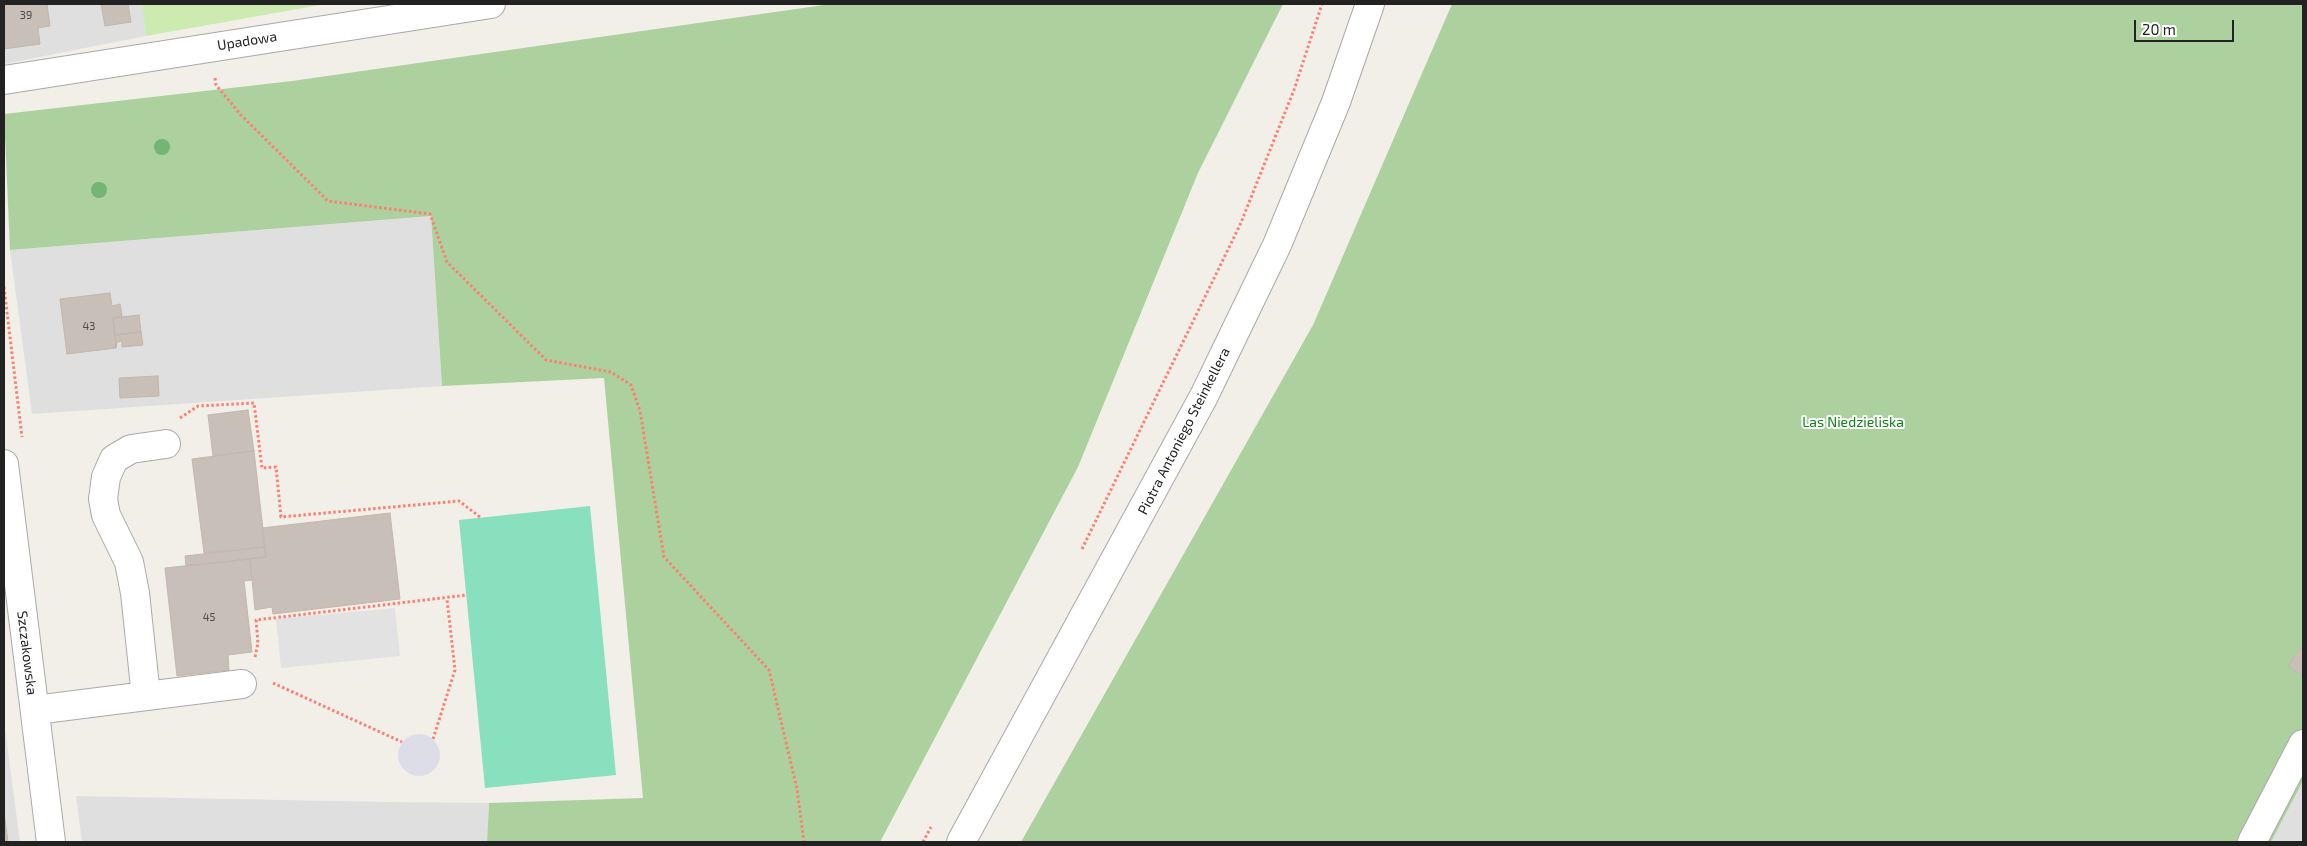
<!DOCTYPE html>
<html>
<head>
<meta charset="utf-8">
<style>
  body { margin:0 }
  #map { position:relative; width:2307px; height:846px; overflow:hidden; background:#f2efe9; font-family:"Exo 2",sans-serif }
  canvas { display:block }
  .frame { position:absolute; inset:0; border:5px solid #222; pointer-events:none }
  .scale { position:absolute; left:2134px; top:20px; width:100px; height:22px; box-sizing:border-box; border:2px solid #222; border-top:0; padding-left:6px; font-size:15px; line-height:18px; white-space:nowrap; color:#222; -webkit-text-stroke:4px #fff; paint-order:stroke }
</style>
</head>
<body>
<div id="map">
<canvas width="2307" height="846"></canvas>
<div class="frame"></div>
<div class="scale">20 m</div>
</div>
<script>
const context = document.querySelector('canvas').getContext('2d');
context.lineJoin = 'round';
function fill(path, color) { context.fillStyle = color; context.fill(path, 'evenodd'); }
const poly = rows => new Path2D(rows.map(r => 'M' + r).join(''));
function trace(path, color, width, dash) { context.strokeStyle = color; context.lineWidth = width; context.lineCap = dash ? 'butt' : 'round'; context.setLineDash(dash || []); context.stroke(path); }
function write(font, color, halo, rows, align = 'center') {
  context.font = font + ' "Exo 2",sans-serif'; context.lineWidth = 4; context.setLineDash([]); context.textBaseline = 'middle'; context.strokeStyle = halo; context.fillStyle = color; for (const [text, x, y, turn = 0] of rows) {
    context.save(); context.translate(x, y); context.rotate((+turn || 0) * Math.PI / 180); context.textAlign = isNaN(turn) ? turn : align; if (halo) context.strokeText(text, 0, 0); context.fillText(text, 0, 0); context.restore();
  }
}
const residential = poly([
  [4,4,142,4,146,36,4,64],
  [431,216,442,386,32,414,10,250],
  [4,722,20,842,4,842],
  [2303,781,2303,842,2271,842],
  [76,796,386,802,489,803,487,842,82,842]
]);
const grass = poly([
  [142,4,326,4,146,36]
]);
const forest = poly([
  [831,4,1283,4,1198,173,1078,467,880,842,487,842,489,803,643,798,604,378,442,386,431,216,10,250,4,114,292,81],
  [1452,4,2303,4,2303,781,2271,842,1021,842,1313,325]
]);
const pitch = poly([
  [590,506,616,775,485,788,459,520]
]);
const parking = poly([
  [395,608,400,656,281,668,276,619]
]);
const plaza = poly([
  '398 755a21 21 0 1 1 42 0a21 21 0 1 1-42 0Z'
]);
const building = poly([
  [4,4,47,4,50,26,38,28,40,44,4,49,4,4],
  [101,4,128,4,131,22,105,26,101,4],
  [110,293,112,306,120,304,122,316,113,318,116,348,67,354,60,299,110,293],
  [139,315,141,332,115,335,113,318,139,315],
  [141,332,143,345,122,347,122,341,117,342,116,348,115,335,141,332],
  [158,376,159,396,120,398,119,378,158,376],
  [248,410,254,451,213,456,208,415,248,410],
  [254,451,265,547,204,553,192,459,254,451],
  [390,513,400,599,273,614,272,607,255,610,250,559,266,557,262,528,390,513],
  [265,547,266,557,186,566,185,556,265,547],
  [250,559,252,580,244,581,252,652,228,655,229,670,177,676,165,568,250,559],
  [2303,645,2303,676,2288,666,2303,645],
  [4,812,8,842,4,842,4,812]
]);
const path = poly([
  [215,78,216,85,241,115,328,201,430,214,447,262,546,360,611,372,631,385,640,411,664,557,769,670,797,789,804,842],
  [4,287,22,437],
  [180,418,198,406,254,403,262,468,276,467,281,517,459,501,480,517],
  [1082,549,1240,225,1294,90,1322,4],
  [255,657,258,643,256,620,467,595],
  [273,683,402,742],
  [433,739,455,670,447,599],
  [923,842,931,827]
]);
const minor = poly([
  [4,80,491,4],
  [4,464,51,842],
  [146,696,135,593,129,562,106,515,103,499,106,477,114,459,131,449,166,444],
  [35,710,242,684],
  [961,842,1204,396,1277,245,1336,102,1370,4],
  [2252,842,2303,744]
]);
const trees = [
  [162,147],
  [99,190]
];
const numberNames = [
  ["39",26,15],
  ["43",89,326],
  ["45",209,617]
];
const streetNames = [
  ["Upadowa",247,41,-9],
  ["Piotra Antoniego Steinkellera",1184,431,-63],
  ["Szczakowska",27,653,83]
];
const parkNames = [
  ["Las Niedzieliska",1853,422]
];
fill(residential, '#e0dfdf');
fill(grass, '#cdebb0');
fill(forest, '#add19e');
fill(pitch, '#88e0be');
fill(parking, '#e2e2e2');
fill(plaza, '#dddde8');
fill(building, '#c7bfb8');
trace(building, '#c4b6ab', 1);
trace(minor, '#a9a9a9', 30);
trace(path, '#fa8072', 3, [2.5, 2.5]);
trace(minor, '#fff', 28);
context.fillStyle = '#74b475';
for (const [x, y] of trees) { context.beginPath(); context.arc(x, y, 8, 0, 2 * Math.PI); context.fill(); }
write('11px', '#4b4948', null, numberNames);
write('14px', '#222', '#fff', streetNames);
write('14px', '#0c8416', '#fff', parkNames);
</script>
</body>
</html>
